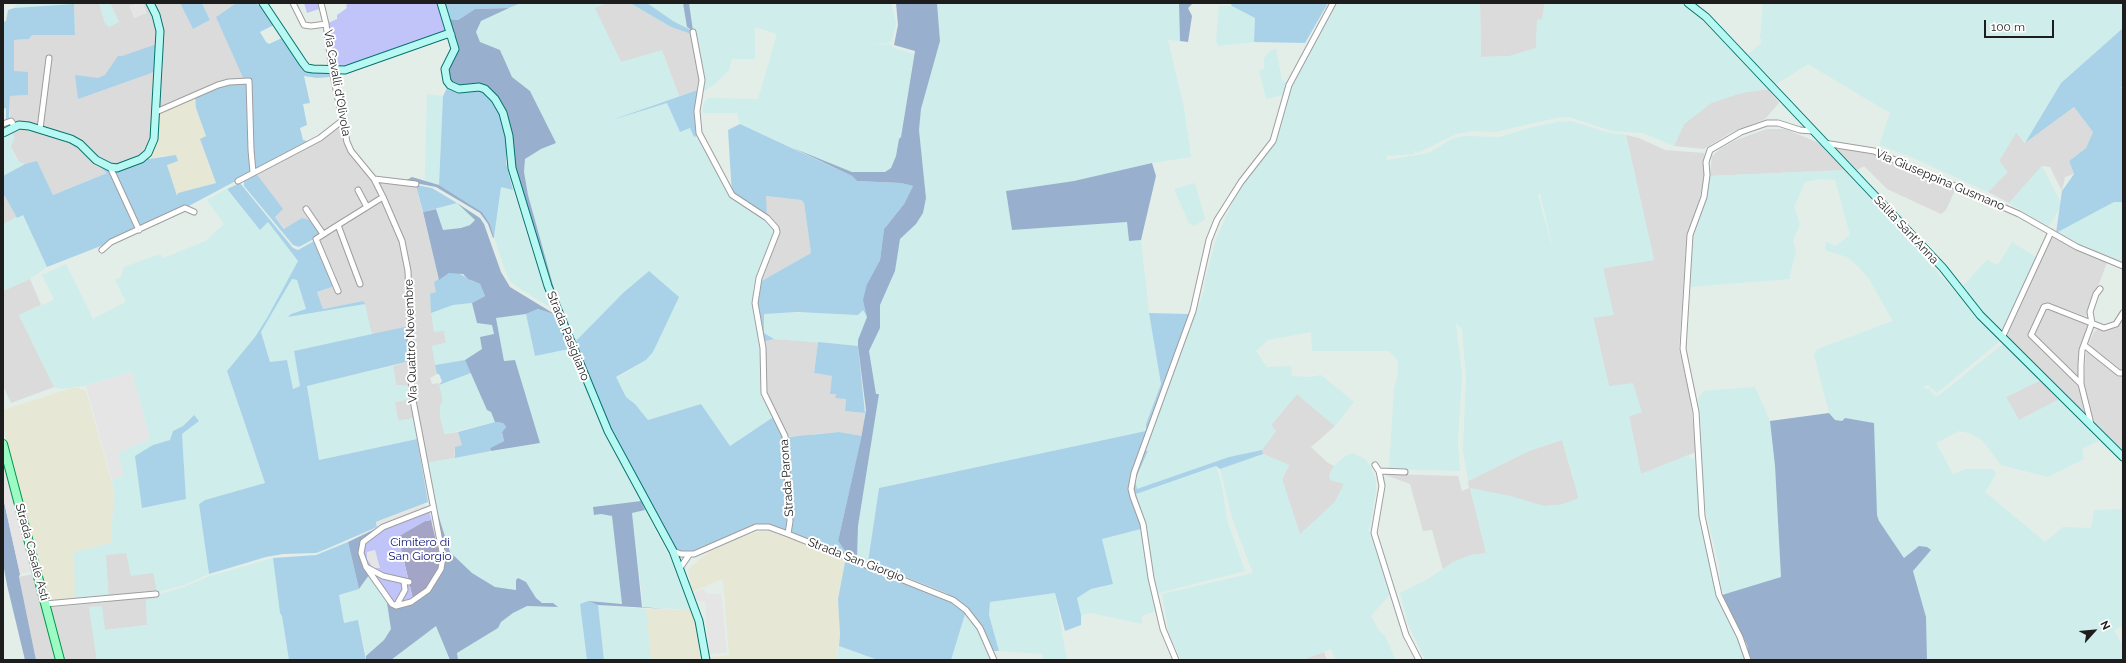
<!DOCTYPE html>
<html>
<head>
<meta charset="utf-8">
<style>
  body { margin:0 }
  #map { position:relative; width:2126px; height:663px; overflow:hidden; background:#e3eee9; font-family:Raleway,sans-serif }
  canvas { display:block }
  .frame { position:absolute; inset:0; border:4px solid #1d1d1d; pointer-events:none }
  .north { position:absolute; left:2074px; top:611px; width:40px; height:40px; -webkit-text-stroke:3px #fff; paint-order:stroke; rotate:63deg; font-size:11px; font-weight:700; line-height:16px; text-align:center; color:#1d1d1d }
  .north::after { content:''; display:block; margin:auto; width:14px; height:18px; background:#1d1d1d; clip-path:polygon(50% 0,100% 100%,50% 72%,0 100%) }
  .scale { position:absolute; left:1984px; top:20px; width:70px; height:18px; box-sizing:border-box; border:2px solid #1d1d1d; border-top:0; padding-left:5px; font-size:12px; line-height:14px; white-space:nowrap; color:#1d1d1d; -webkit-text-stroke:3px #fff; paint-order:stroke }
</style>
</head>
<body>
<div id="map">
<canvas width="2126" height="663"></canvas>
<div class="frame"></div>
<div class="north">N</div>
<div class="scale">100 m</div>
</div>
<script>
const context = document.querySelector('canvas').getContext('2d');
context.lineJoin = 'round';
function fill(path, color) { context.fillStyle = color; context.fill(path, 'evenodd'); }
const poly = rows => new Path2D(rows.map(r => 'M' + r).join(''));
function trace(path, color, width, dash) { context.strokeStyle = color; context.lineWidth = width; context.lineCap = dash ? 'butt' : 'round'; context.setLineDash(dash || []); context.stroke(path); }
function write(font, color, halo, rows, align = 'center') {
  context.font = font + ' Raleway,sans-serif'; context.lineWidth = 4; context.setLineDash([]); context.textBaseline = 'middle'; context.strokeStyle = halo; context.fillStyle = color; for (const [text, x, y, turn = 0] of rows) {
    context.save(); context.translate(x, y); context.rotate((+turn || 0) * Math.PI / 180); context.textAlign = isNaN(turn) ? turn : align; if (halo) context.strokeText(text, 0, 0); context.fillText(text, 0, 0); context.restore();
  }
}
const residential = poly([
  [99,3,105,23,119,22,110,3,180,3,193,29,210,20,202,3,236,3,217,16,244,80,156,112,154,139,148,153,107,173,53,195,37,162,24,164,19,162,11,147,3,136,3,120,10,120,10,96,27,95,14,72,14,40,29,39,32,35,75,35,74,4],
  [607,3,630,3,671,27,691,34,699,63,700,89,679,96,662,51,621,62,594,8],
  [1480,3,1545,3,1542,19,1537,23,1536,48,1510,56,1481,57],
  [1768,89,1779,103,1765,119,1730,133,1704,149,1674,146,1684,124,1711,103,1741,93],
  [2074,107,2093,132,2086,148,2069,161,2074,174,2065,177,2062,191,2050,167,2042,166,2009,203,1988,192,2007,172,1999,161,2016,132,2025,143],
  [342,124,345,142,372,179,383,201,400,242,405,260,409,326,372,335,363,301,323,309,317,292,332,287,316,240,285,229,275,217,255,173],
  [1767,129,1785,129,1819,143,1844,170,1710,176,1712,156,1720,149,1736,140],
  [1626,135,1639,138,1665,150,1704,153,1704,178,1699,201,1687,236,1679,349,1690,397,1696,452,1641,474,1629,416,1642,412,1609,386,1593,317,1613,315,1603,268,1654,260],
  [1836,148,1877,155,1956,188,1946,210,1941,214,1887,189,1864,166,1856,171,1834,150],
  [378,183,416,185,439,280,436,292,430,295,434,332,444,330,446,343,432,346,437,374,430,378,432,384,439,383,443,401,440,406,445,434,458,432,462,445,454,453,455,458,426,463,413,394,411,293,408,259],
  [3,193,17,218,3,224],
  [765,196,801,200,804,203,811,253,758,283,777,232,767,218],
  [2052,235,2070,246,2107,262,2088,314,2085,316,2049,303,2042,304,2028,336,2079,387,2084,411,2082,412,2006,338],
  [30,279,41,305,19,315,54,387,11,403,3,386,3,291],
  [2048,308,2089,323,2081,346,2078,363,2078,376,2075,376,2034,335,2045,309],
  [2123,319,2123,371,2091,347,2089,343,2094,332,2098,329,2111,329],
  [774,339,818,342,814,373,832,376,836,397,846,399,845,411,865,413,862,436,839,432,815,434,804,437,785,436,765,397,762,342],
  [2088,352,2112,372,2119,377,2123,376,2123,453,2097,426,2091,416,2084,382,2086,353],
  [410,361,410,386,396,385,393,366],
  [2041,380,2058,400,2019,420,2006,397],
  [1297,394,1335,426,1311,447,1328,463,1334,466,1329,475,1344,484,1335,502,1300,535,1282,479,1289,465,1263,454,1262,450,1276,431,1271,425],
  [410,399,414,418,398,421,395,402],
  [1562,440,1579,499,1560,505,1544,506,1470,488,1486,553,1471,555,1453,562,1443,570,1432,530,1423,531,1410,484,1383,474,1458,476,1462,491,1469,488,1468,481,1529,451],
  [126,552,154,573,158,598,146,600,147,625,105,630,89,607,97,660,36,660,19,577,33,574,42,608,109,602,105,555],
  [1324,652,1327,660,1302,660]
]);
const industrial = poly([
  [193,96,206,136,200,139,216,183,178,193,177,200,167,165,167,155,149,159,141,159,154,141,156,112],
  [72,388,79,388,86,391,114,490,111,543,75,552,75,605,48,607,3,426,3,410],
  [768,531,846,557,838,599,840,635,836,660,710,660,709,657,729,655,723,579,692,592,688,569,709,552,732,541,757,532],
  [646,609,693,610,701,636,703,660,651,660]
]);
const farmland = poly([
  [17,3,97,3,14,8],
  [99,3,110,3,119,22,109,27,105,23],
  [521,3,607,3,595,8,621,62,662,50,679,96,629,114,667,102,680,132,690,128,698,135,728,196,765,219,774,227,775,236,766,258,757,274,753,289,753,312,758,336,760,357,761,397,775,417,730,446,701,404,648,420,635,404,626,397,616,380,616,377,624,374,646,360,653,352,678,297,649,271,623,293,575,342,556,296,528,195,524,172,525,159,541,149,555,143,530,91,512,77,500,50,480,42,476,32,481,21],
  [647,3,683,3,687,27,673,21],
  [689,3,891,3,896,23,892,42,872,45,891,44,892,47,914,54,901,137,899,139,896,156,891,168,885,172,852,172,793,148,740,124,737,113,702,113,704,102,708,98,758,99,777,34,755,27,755,59,732,59,729,70,716,83,701,93],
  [937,3,1179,4,1180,41,1168,40,1184,108,1191,157,1152,163,1074,181,1006,191,1012,230,1127,222,1129,241,1141,240,1149,313,1161,384,1146,424,1146,431,879,488,868,562,857,558,858,526,879,394,876,394,869,351,880,328,880,305,895,271,900,239,916,224,923,213,926,198,919,130,921,109,940,41],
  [1336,3,1480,3,1481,57,1510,56,1536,48,1537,20,1542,19,1545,3,1682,3,1699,17,1768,89,1741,93,1711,103,1684,124,1674,146,1643,133,1612,131,1569,117,1556,118,1495,132,1472,131,1456,134,1417,153,1411,149,1415,154,1387,156,1387,160,1429,153,1452,139,1464,136,1500,137,1529,128,1558,122,1572,121,1608,133,1626,135,1654,260,1603,268,1614,315,1593,318,1609,386,1633,383,1642,412,1629,416,1641,474,1689,455,1690,459,1695,458,1700,527,1708,551,1717,596,1738,637,1745,655,1745,660,1631,660,1630,658,1628,660,1425,660,1408,624,1400,593,1428,579,1453,562,1471,555,1486,553,1470,488,1511,496,1544,506,1560,505,1579,498,1562,440,1529,451,1468,481,1463,450,1466,379,1462,329,1456,323,1462,374,1458,441,1460,471,1389,469,1394,388,1398,375,1398,361,1389,351,1312,351,1311,332,1268,340,1256,351,1267,367,1291,366,1292,376,1310,377,1321,375,1354,402,1335,426,1297,394,1271,425,1276,431,1262,450,1229,457,1137,490,1134,488,1148,452,1145,450,1204,291,1205,280,1216,239,1243,179,1274,143,1286,100,1297,72],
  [1540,193,1556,261,1538,195],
  [1763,3,2123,3,2123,28,2061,83,2025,143,2016,133,1999,161,2008,172,1988,192,1909,156,1879,145,1890,113,1808,64,1775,85,1746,56,1762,42,1760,37],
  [1219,6,1232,6,1255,18,1254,42,1218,46,1216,41],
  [1276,48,1282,80,1288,83,1283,95,1266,99,1259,70,1264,69,1264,58,1270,51],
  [427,94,443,96,439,185,425,180],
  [10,132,15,137,11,147,15,157,19,162,24,164,3,176,3,136],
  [2042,166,2062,205,2048,227,2009,203],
  [1844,170,2000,341,1937,393,1928,385,1924,387,1925,390,1928,388,1935,396,1938,396,2003,344,2041,380,2006,397,2019,420,2058,400,2099,441,2082,449,2084,459,2048,477,2001,465,1982,440,1969,433,1959,431,1936,443,1953,474,1966,469,1993,469,1996,474,1985,492,2045,542,2063,527,2091,528,2094,510,2123,509,2123,626,2114,630,2123,646,2123,660,1927,660,1926,617,1913,570,1879,521,1842,421,1835,420,1829,413,1814,354,1818,349,1893,321,1869,279,1859,267,1847,257,1825,250,1826,242,1836,246,1850,235,1835,180,1820,179,1805,182,1794,207,1800,224,1793,241,1796,251,1789,279,1690,287,1693,237,1705,203,1710,176],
  [1195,183,1205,219,1194,226,1189,223,1174,189],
  [501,187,513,190,550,307,520,289,510,281,505,270,494,237],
  [226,189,260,230,268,222,298,261,267,318,255,337,227,371,265,483,205,500,199,504,209,574,184,585,157,592,153,573,131,576,126,553,106,555,109,602,75,605,74,552,111,543,114,490,112,480,124,475,117,453,150,439,132,372,84,386,62,389,54,387,19,315,54,300,42,275,66,264,93,319,126,302,115,280,121,277,124,267,160,254,163,258,206,241,224,224,207,200],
  [193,415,199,421,182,434,186,499,153,445,170,440,173,431,183,426],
  [2114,202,2123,202,2123,264,2078,245,2056,233],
  [457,203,475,220,470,225,461,228,443,230,436,209],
  [22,214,47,267,30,279,3,291,3,224],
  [2012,242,2036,257,2015,306,2001,332,1975,305,1962,287,1987,260,1998,265],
  [292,279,297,280,306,309,291,314,289,317,365,304,372,335,294,351,300,386,293,389,287,360,270,362,261,332],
  [472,303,477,323,485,323,492,325,494,334,483,348,465,360,435,365,432,346,446,343,444,331,434,332,431,313,453,305],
  [863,310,867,317,858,340,858,346,774,339,764,333,764,314],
  [526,314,535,356,569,349,604,433,641,501,593,507,601,514,612,516,622,604,588,601,580,604,587,660,458,660,457,653,498,628,501,622,513,613,527,606,557,607,553,603,542,603,536,598,526,582,516,580,516,590,495,587,472,573,450,552,435,505,426,463,540,443,515,360,504,361,496,318],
  [393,366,396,385,410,386,410,399,395,402,398,421,414,418,417,439,319,460,307,386],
  [471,373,487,410,491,412,495,422,444,434,440,417,440,406,443,401,439,385],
  [1755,387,1770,421,1775,467,1781,577,1727,595,1721,590,1719,564,1706,513,1702,478,1701,424,1698,399,1704,391],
  [1353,453,1365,459,1371,467,1376,481,1376,491,1369,531,1391,593,1371,616,1379,631,1385,636,1396,660,1336,660,1331,649,1302,660,1181,660,1169,634,1162,594,1253,573,1233,521,1220,469,1263,454,1289,465,1282,479,1300,534,1335,502,1344,484,1330,480,1329,475,1334,466,1345,456],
  [1216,466,1222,486,1227,520,1245,571,1158,593,1146,536,1147,529,1136,494],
  [645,510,678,573,693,610,643,607,632,513],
  [1141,529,1155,611,1142,616,1142,624,1091,613,1081,615,1077,598,1091,589,1113,584,1102,539],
  [273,558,280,612,282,616,289,660,97,660,89,607,102,606,105,630,147,625,146,600,158,598,157,595,184,587,210,576],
  [369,575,389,602,387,603,391,629,384,640,366,656,359,621,344,624,339,595,359,589],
  [1055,593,1067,660,1042,660,1043,654,999,651,989,615,990,602],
  [598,605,646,609,651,660,604,660],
  [966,611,980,630,992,660,951,660],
  [436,626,450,660,391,660,421,637],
  [839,646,878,660,836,660]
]);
const grass = poly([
  [180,3,202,3,210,20,193,29],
  [236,3,253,3,260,5,274,25,260,32,266,42,269,44,282,38,304,68,332,73,332,77,317,78,304,76,310,103,303,104,307,125,300,128,303,140,307,141,307,143,185,208,111,242,47,267,23,215,17,218,3,193,3,176,25,164,37,161,53,195,107,173,81,150,110,168,141,159,149,159,176,155,178,161,167,165,177,196,178,193,216,183,200,139,206,136,196,108,195,95,218,85,244,80,216,17],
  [444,3,521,3,509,8,475,9,458,20,448,19,448,14],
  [630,3,647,3,673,21,693,31,691,34,671,27],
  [1230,3,1328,3,1305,43,1254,42,1255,18,1232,6],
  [74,4,75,35,32,35,29,39,14,40,14,71,28,72,28,95,10,96,9,119,6,119,6,108,3,109,3,22,6,21,8,10,14,8],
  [2123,28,2123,85,2121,88,2123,89,2123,202,2114,202,2056,233,2062,191,2074,174,2069,161,2086,148,2093,132,2074,107,2025,143,2061,83],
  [157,44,154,72,78,99,75,75,98,78,105,75,118,56,122,56],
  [447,88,459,92,474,89,482,91,490,98,498,110,505,127,507,138,506,163,513,190,501,187,494,237,490,224,482,212,439,185,443,96],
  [700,89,698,135,694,137,690,128,680,132,667,103,612,120],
  [740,124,852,176,857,181,901,183,913,186,904,204,884,229,880,260,867,284,867,317,863,310,858,315,798,312,764,314,764,333,774,339,762,342,756,316,758,283,811,253,804,203,801,200,766,196,767,218,732,195,728,130],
  [255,172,283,209,275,217,284,229,302,218,313,221,323,234,299,247,293,245,244,186,244,178],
  [240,183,293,248,298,250,316,240,333,283,332,287,317,292,323,309,363,301,365,304,288,317,291,314,306,309,297,280,292,279,261,332,270,362,287,360,293,389,300,386,294,351,409,326,410,361,307,386,319,460,417,439,428,502,376,522,377,527,324,550,316,553,283,554,266,557,209,574,199,504,205,500,265,483,227,371,255,337,267,318,298,261,268,222,260,230,227,189],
  [416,185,432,188,457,203,423,212],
  [649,271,679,297,653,352,646,360,616,377,626,397,635,404,648,420,701,404,730,446,772,418,776,418,784,440,789,437,839,432,862,436,838,541,847,554,785,530,767,524,756,525,742,530,692,553,682,553,672,549,610,430,573,344,623,293],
  [457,272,472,281,480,284,485,296,472,303,453,305,431,313,430,294,436,292,434,282,449,273],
  [538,309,556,315,569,349,535,356,526,314],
  [1149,313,1189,314,1142,450,1148,451,1135,481,1137,489,1229,457,1262,450,1263,454,1220,469,1216,466,1136,494,1147,529,1141,529,1102,539,1113,584,1091,589,1077,598,1081,615,1081,625,1065,631,1055,593,990,602,989,615,999,651,993,651,976,618,957,600,946,593,868,562,879,488,1146,431,1146,424,1161,384],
  [818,342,858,346,865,413,845,411,846,399,835,398,836,394,830,394,832,376,814,373],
  [465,360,471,373,439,385,442,381,439,374,437,374,435,365],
  [194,415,199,421,182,434,186,499,142,508,135,456,153,445,170,440,173,431,183,426],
  [495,422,503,423,506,427,502,432,504,441,490,448,491,451,455,458,455,447,462,445,458,432],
  [348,542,359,589,339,595,344,623,358,620,366,660,289,660,282,616,280,613,273,558,316,555],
  [846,557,953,601,966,611,951,660,878,660,839,646,840,635,838,599],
  [588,601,598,605,604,660,587,660,580,604]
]);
const forest = poly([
  [683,3,689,3,693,31,687,27],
  [896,3,937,3,940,41,921,109,919,130,926,198,923,213,916,224,900,239,895,271,880,305,880,328,869,351,876,394,879,394,858,526,857,558,847,554,838,541,861,439,866,410,858,346,858,340,867,317,863,300,867,284,880,260,884,229,904,204,913,186,901,183,857,181,852,176,793,148,852,172,885,172,891,168,896,156,899,139,901,137,915,51,894,45,898,25],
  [1176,3,1193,3,1188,8,1192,16,1188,42,1180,41,1179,4],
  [509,8,481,21,476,32,480,42,500,50,512,77,530,91,556,143,541,149,525,159,524,172,528,195,556,296,575,342,560,313,513,168,506,115,486,89,460,86,452,83,447,76,448,69,457,52,448,19,458,20,475,9],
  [1152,163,1156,176,1141,240,1129,241,1127,222,1012,230,1006,191,1074,181],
  [412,177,439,185,482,212,490,224,494,237,493,238,488,224,480,213,436,187,405,181],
  [457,203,480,218,484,224,501,272,510,287,556,315,538,309,526,314,496,318,504,361,515,360,540,443,491,451,490,448,504,441,502,432,506,427,503,423,495,422,491,412,487,410,465,360,482,349,480,337,494,334,492,325,477,323,472,303,485,296,480,284,468,279,463,274,449,273,439,280,423,212,436,209,443,230,461,228,470,225,475,220],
  [1829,413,1835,420,1842,421,1845,418,1874,423,1877,515,1879,521,1904,558,1919,546,1927,547,1931,550,1913,571,1926,617,1927,660,1750,660,1747,645,1722,595,1781,577,1775,466,1770,421],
  [3,497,20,574,19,577,36,660,25,660,7,585,3,563],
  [641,501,645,510,632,513,642,607,667,609,598,605,588,601,622,604,612,516,601,514,594,515,593,507],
  [435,505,450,552,472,573,495,587,516,590,516,580,518,578,526,582,536,598,542,603,553,603,558,607,527,606,513,613,501,622,498,628,457,653,458,660,450,660,436,626,391,660,366,660,366,656,384,640,391,629,387,603,389,602,391,605,398,608,420,599,430,591,442,569],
  [375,529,377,530,361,542,369,575,359,589,348,542]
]);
const cemetery = poly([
  [431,520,440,557,438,569,427,589,413,599,398,536,425,521]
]);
const park = poly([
  [304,3,318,3,319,9,307,13],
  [350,3,439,3,447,31,339,69,333,66,328,23,337,19,337,15,347,8,346,5],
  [429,511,433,524,431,520,425,521,398,537,413,599,404,604,393,603,365,561,363,548,364,543,384,529]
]);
const parking = poly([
  [138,3,143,3,147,13,134,18,129,6],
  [132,372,150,439,118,453,124,475,112,480,86,386],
  [3,460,32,571,20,574,3,497],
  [424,504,426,508,377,527,376,522],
  [375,550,380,568,373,568,367,559,367,552],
  [703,589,708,594,721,594,727,653,709,654,705,602,695,600,693,593]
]);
const street = poly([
  [293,3,304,25,311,26,326,24],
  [321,3,326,24,332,70,347,142,351,151,374,179,383,197,402,241,408,271,412,395,443,557,441,569,428,590,411,602,396,606,392,604,366,567,361,553,363,542,383,527,432,508],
  [693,32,702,80,697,111,699,133,732,195,767,218,776,228,777,232,759,278,755,303,763,348,764,393,785,436,790,521,788,534],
  [156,112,218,85,229,82,249,81,251,150,253,172],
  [3,124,11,121,15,127],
  [40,129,49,58],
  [1824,143,1874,151,2019,214,2077,247,2123,266],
  [110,167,139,230],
  [374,179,416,184],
  [238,181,320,138,343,120],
  [358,190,367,207],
  [306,209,323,234],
  [102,250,111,242,185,208,194,212],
  [360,284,338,225,383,197],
  [338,291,316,239,338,225],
  [2002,338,2051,232],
  [2084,345,2119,373,2123,373],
  [2081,384,2031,335,2044,307,2048,306,2104,328,2116,324,2123,313],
  [2091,424,2081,384,2081,365,2082,350,2092,323,2090,312,2096,294,2100,289],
  [1375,465,1379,471],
  [1405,472,1379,471,1382,486,1374,533,1406,635,1419,660],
  [673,551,681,554,694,554,756,527,769,527,788,534,953,600,966,610,980,628,994,660],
  [366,567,383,576,409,582],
  [680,568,689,555],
  [45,604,156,594],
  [396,606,405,590,404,581],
  [1176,660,1163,629,1151,578,1143,524,1133,497,1131,489,1134,473,1193,311,1209,240,1217,220,1241,182,1273,141,1289,85,1333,3],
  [1748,660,1740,637,1719,595,1702,516,1696,412,1683,349,1690,235,1704,197,1707,175,1706,162,1710,150,1741,132,1767,123,1778,123,1800,130,1812,131]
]);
const secondary = poly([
  [263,3,303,63,307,68,313,69,345,70,447,34,451,35],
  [441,3,455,49,445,69,447,81,450,85,459,89,479,87,485,89,495,99,503,113,509,136,512,168,548,286,608,431,673,551,699,621,706,660],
  [1688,3,1706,17,1943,268,1980,315,2123,457],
  [3,133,19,125,29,126,71,139,80,144,96,160,110,167,117,168,141,159,148,153,154,139,160,31,156,15,150,3]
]);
const primary = poly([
  [3,444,60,660]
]);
const streetNames = [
  ["Via Cavalli d'Olivola",337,83,80],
  ["Via Giuseppina Gusmano",1940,180,23],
  ["Salita Sant'Anna",1906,230,47],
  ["Strada Pasigliano",568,336,68],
  ["Via Quattro Novembre",411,341,-92],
  ["Strada Parona",787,478,-94],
  ["Strada Casale Asti",32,552,75],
  ["Strada San Giorgio",856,560,21]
];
const parkNames = [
  ["Cimitero di",420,542],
  ["San Giorgio",420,556]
];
fill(residential, '#dadbda');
fill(industrial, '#e7e7d5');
fill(farmland, '#ceedeb');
fill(grass, '#a9d2e9');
fill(forest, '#98b0cd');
fill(cemetery, '#a4a4c7');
fill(park, '#c0c4f9');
fill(parking, '#e5e5e5');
trace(street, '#9e9e9e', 7);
trace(secondary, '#06736e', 9);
trace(primary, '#01954e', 10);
trace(street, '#fff', 5);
trace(secondary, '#b7f9f2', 7);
trace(primary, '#9bfbc3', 8);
write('12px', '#1d1d1d', '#fff', streetNames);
write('12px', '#0c147a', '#fff', parkNames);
</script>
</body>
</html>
